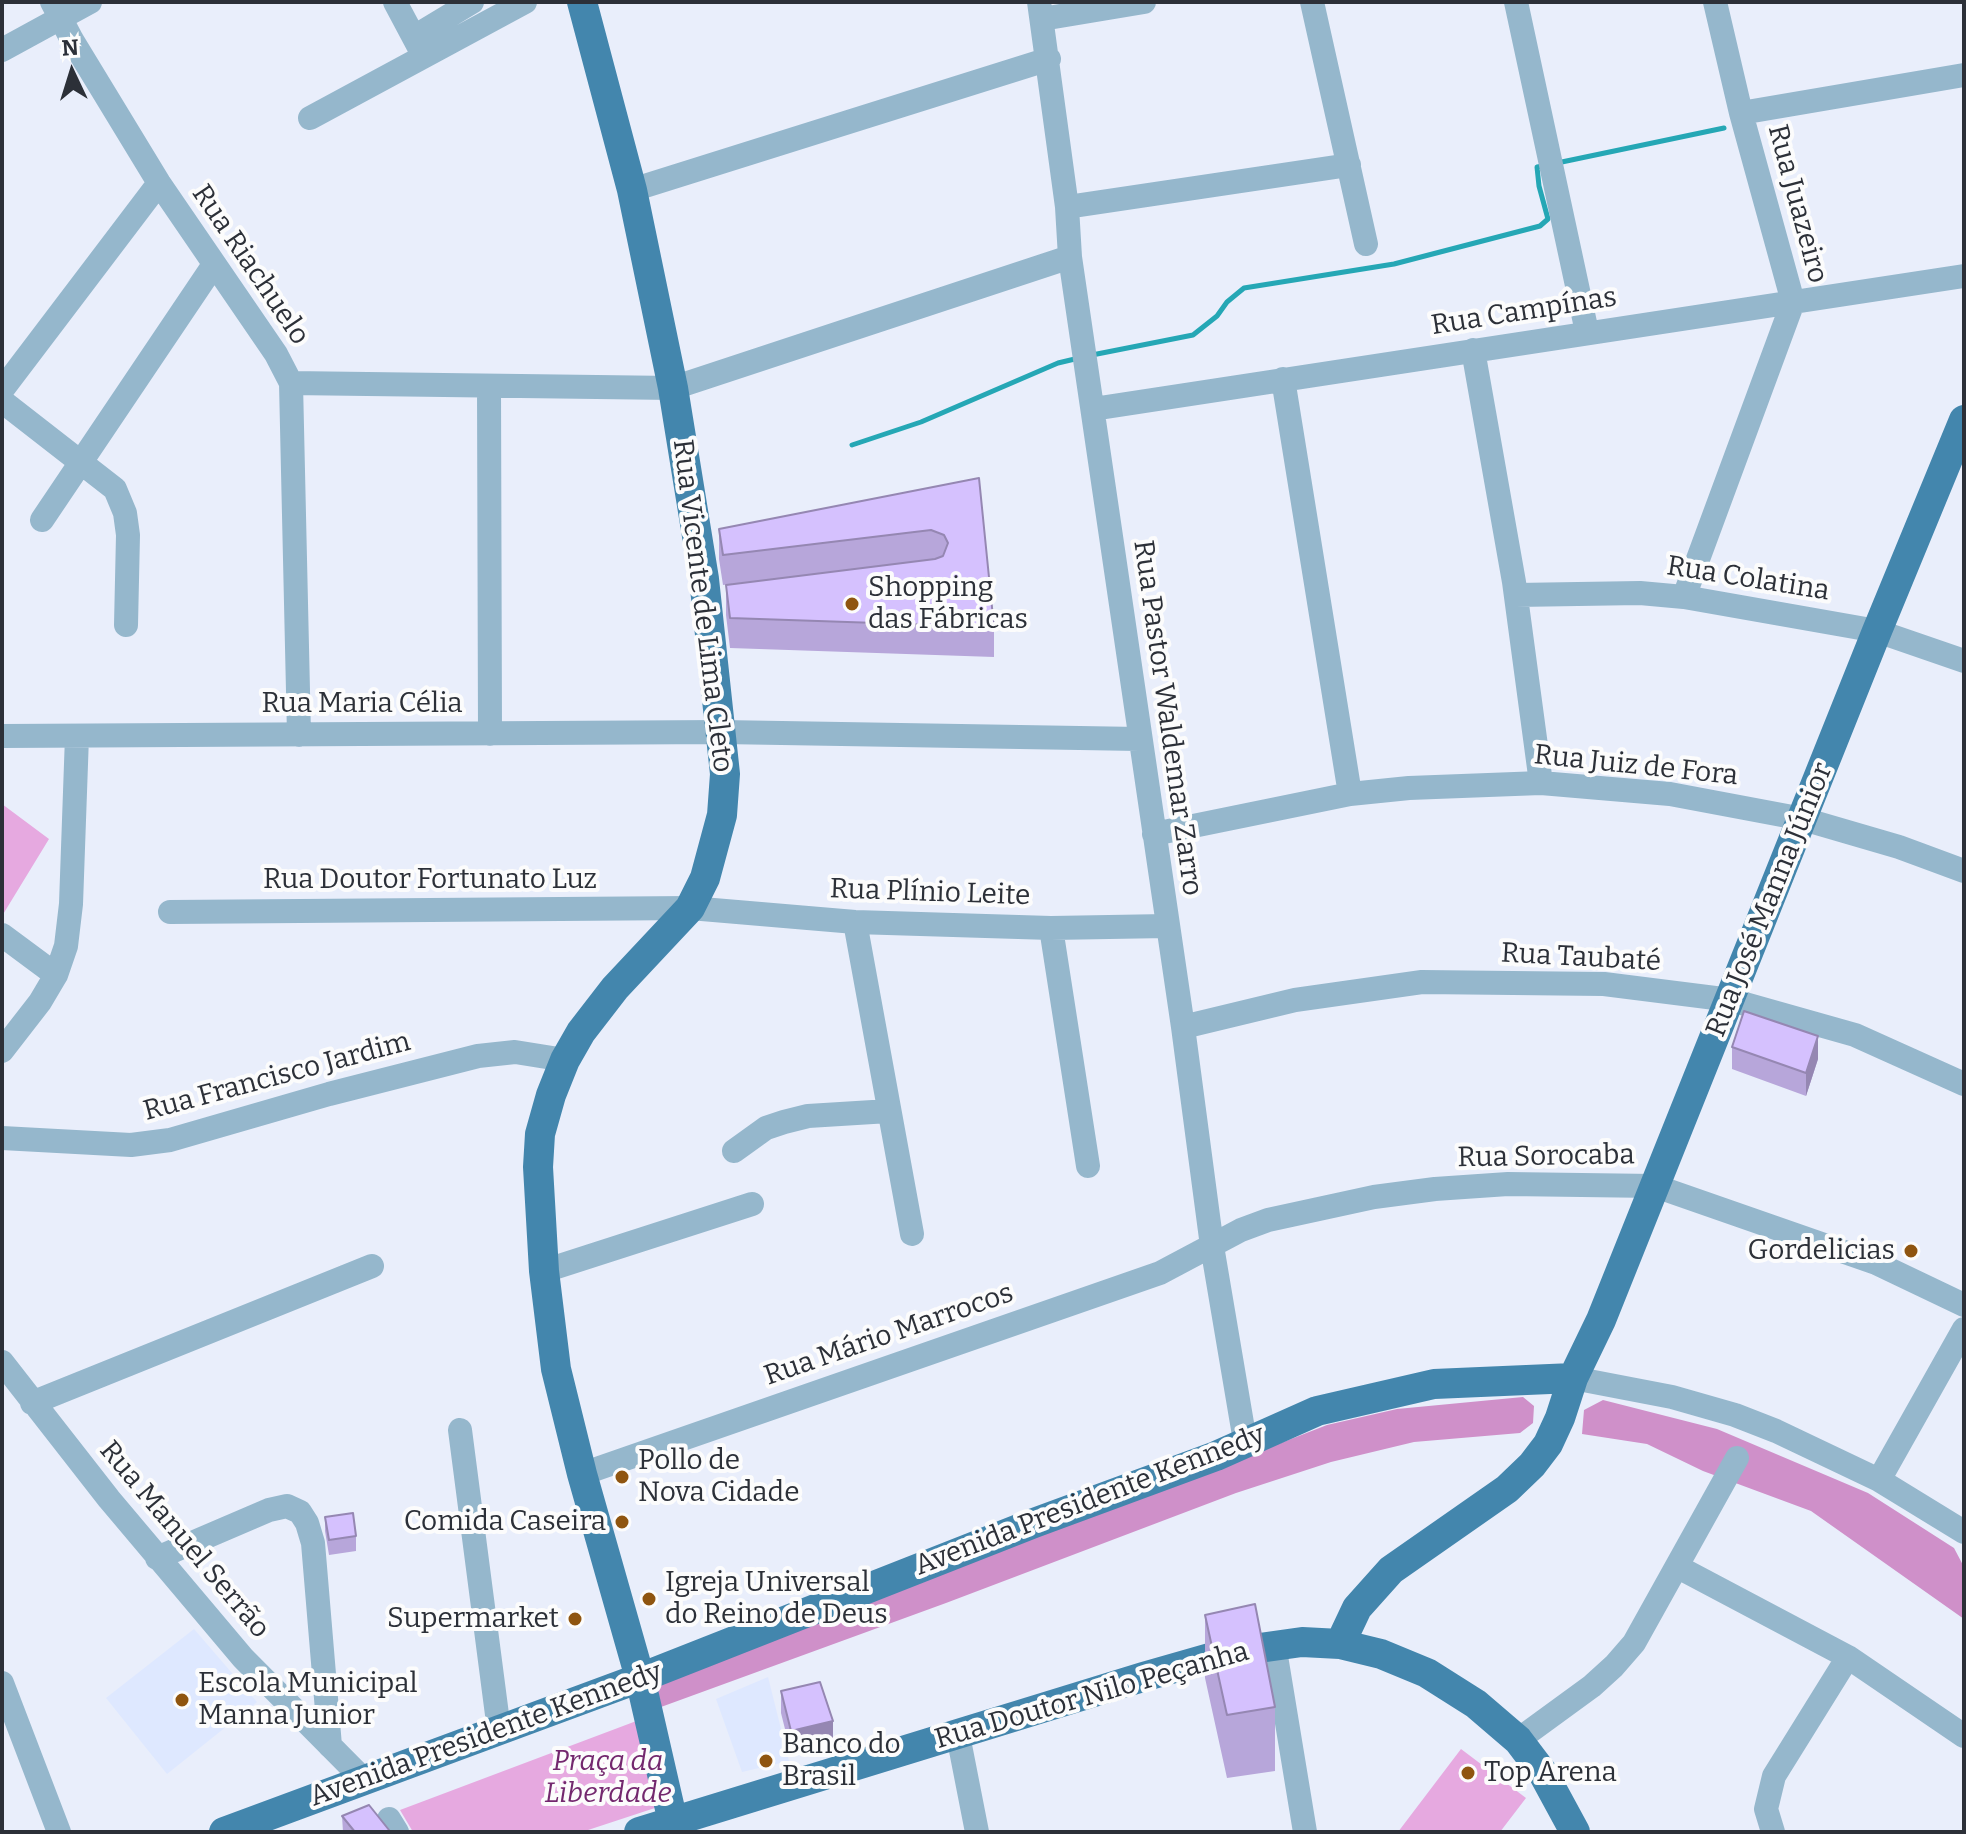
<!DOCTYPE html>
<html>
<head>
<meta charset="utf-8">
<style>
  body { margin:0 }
  #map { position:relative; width:1966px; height:1834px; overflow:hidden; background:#e9eefb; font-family:Bitter,serif }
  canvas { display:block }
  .frame { position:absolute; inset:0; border:4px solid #2c3038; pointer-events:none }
  .north { position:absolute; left:32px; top:32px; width:80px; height:80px; -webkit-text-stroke:6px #fcfcfc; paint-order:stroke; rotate:356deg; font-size:22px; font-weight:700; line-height:32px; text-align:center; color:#2c3038 }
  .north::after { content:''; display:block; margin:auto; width:28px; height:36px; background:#2c3038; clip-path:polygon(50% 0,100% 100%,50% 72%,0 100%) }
</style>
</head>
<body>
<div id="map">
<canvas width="1966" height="1834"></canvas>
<div class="frame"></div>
<div class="north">N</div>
</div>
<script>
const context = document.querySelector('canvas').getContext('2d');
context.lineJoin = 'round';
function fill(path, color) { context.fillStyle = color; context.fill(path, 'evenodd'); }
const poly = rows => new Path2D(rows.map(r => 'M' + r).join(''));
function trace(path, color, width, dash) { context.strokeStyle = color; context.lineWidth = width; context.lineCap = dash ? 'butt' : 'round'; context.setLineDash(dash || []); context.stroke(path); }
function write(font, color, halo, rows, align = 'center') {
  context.font = font + ' Bitter,serif'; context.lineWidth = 8; context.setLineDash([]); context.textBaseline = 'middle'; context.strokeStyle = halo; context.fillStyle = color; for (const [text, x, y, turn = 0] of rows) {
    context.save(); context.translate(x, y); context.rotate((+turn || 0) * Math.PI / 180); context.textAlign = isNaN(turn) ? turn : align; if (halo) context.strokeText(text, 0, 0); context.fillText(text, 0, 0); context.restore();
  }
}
const built = poly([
  [194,1629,257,1702,167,1774,106,1698],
  [768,1677,789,1761,742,1772,716,1699]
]);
const green = poly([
  [2,804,49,839,2,916],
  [639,1720,664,1805,582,1832,413,1832,400,1810],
  [1461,1749,1526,1798,1500,1832,1398,1832]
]);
const forest = poly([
  [1523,1397,1534,1406,1533,1423,1520,1433,1414,1442,1331,1462,1236,1493,946,1603,661,1707,651,1680,1104,1512,1327,1425,1397,1409],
  [1603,1400,1717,1429,1868,1493,1954,1548,1964,1567,1964,1619,1811,1511,1703,1471,1647,1444,1582,1434,1584,1410]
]);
const stream = poly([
  [1557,163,1724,128],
  [1092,355,1193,335,1217,316,1227,302,1244,288,1394,264,1540,226,1548,219,1539,186,1537,167,1543,166],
  [852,445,921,422,1058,363,1079,358]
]);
const minor = poly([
  [52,2,72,40,159,183,276,354,291,383,299,735],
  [395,2,420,49],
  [1039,2,1067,207,1070,257,1183,1027,1212,1246,1245,1441],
  [1312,2,1366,244],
  [1516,2,1587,332],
  [1042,19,1144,2],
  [414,37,472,2],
  [2,50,90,2],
  [1741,113,1964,75],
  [310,118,525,2],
  [632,190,1049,59],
  [1067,207,1349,165],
  [1473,350,1514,582,1541,783],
  [1283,379,1350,794],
  [291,383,673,388,1070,257],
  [489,386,490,734],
  [2,390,159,183],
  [2,401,115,489,125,513,128,535,126,625],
  [1093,409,1964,276],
  [42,520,213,266],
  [1516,595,1640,593,1684,597,1877,631,1964,661],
  [1684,597,1793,302,1741,113,1715,2],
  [2,736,722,732,1139,739],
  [1154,834,1350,794,1409,788,1541,783,1670,794,1803,819,1899,847,1964,871],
  [170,912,690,908,855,922,1051,928,1167,926],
  [855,922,912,1234],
  [1051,928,1088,1166],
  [2,935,56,975],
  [1183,1027,1295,1000,1422,982,1604,984,1731,1000,1855,1035,1964,1084],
  [2,1051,40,1002,56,975,66,946,71,904,77,736],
  [2,1138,131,1145,170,1140,329,1094,478,1056,515,1052,565,1060],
  [734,1151,766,1128,784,1122,808,1116,889,1111],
  [544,1271,752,1204],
  [2,1362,109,1499,243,1658,364,1780],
  [1573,1378,1672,1397,1735,1415,1776,1431,1879,1480,1964,1532],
  [32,1403,372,1266],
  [460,1430,499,1730],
  [582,1474,1160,1273,1241,1230,1268,1220,1374,1197,1435,1189,1508,1184,1655,1186,1876,1263,1964,1305],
  [1879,1480,1964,1329],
  [157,1558,269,1510,287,1506,300,1512,307,1523,313,1543,330,1746],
  [1678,1567,1848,1657,1964,1736],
  [1274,1644,1305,1832],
  [2,1683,59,1832],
  [958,1735,977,1832],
  [1518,1740,1592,1686,1614,1666,1634,1643,1737,1458],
  [389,1819,397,1832],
  [1773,1832,1766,1809,1774,1776,1848,1657]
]);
const major = poly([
  [582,2,632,190,673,388,704,579,725,774,722,815,705,878,690,908,615,988,581,1032,565,1060,551,1095,540,1134,538,1167,544,1271,556,1369,582,1474,640,1678,673,1822],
  [1340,1644,1357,1608,1391,1570,1507,1489,1532,1465,1548,1444,1560,1418,1573,1378,1601,1320,1877,631,1964,420],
  [224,1832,640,1678,1034,1523,1216,1456,1317,1411,1434,1384,1573,1378],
  [639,1832,1143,1677,1231,1652,1302,1642,1340,1644,1381,1654,1427,1673,1476,1704,1518,1740,1543,1773,1575,1832]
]);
const wall = poly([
  [979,478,994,627,994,657,730,648,726,615,726,585,933,560,723,585,719,559,719,529],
  [1732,1047,1818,1059,1806,1096,1732,1069],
  [325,1517,356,1536,356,1551,329,1555,325,1531],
  [1205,1615,1275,1707,1275,1771,1227,1778,1205,1678],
  [781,1691,833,1743,791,1753,781,1713],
  [342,1816,389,1832,343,1832]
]);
const shadedWall = poly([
  [1818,1036,1818,1059,1806,1096,1806,1073],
  [833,1721,833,1743,791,1753,791,1731]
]);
const building = poly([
  [979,478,994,627,730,618,726,585,935,559,943,556,948,543,944,535,931,530,723,555,719,529,979,478],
  [1744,1011,1818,1036,1806,1073,1732,1047,1744,1011],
  [353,1513,356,1536,329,1540,325,1517,353,1513],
  [1255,1604,1275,1707,1227,1715,1205,1615,1255,1604],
  [820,1682,833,1721,791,1731,781,1691,820,1682],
  [369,1805,389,1830,389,1832,355,1832,342,1816,369,1805]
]);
const markers = [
  [852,604,8,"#8f5510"],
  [1911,1251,8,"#8f5510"],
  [622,1477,8,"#8f5510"],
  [622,1522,8,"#8f5510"],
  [649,1599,8,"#8f5510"],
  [575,1619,8,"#8f5510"],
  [182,1700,8,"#8f5510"],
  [766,1761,8,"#8f5510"],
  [1468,1773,8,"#8f5510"]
];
const streetNames = [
  ["Rua Juazeiro",1797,204,75],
  ["Rua Riachuelo",250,265,56],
  ["Rua Campínas",1524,312,-9],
  ["Rua Colatina",1748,579,9],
  ["Rua Vicente de Lima Cleto",702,606,83],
  ["Rua Maria Célia",362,704],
  ["Rua Pastor Waldemar Zarro",1167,718,82],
  ["Rua Juiz de Fora",1636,766,6],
  ["Rua Doutor Fortunato Luz",430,880],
  ["Rua Plínio Leite",930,893,2],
  ["Rua José Manna Júnior",1770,900,-68],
  ["Rua Taubaté",1581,958,3],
  ["Rua Francisco Jardim",277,1077,-15],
  ["Rua Sorocaba",1546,1157,-1],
  ["Rua Mário Marrocos",889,1335,-19],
  ["Avenida Presidente Kennedy",1090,1501,-21],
  ["Rua Manuel Serrão",184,1540,50],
  ["Rua Doutor Nilo Peçanha",1092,1696,-16],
  ["Avenida Presidente Kennedy",486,1735,-20]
];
const poiNames = [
  ["Shopping",868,588],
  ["das Fábricas",868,620],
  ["Gordelicias",1895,1251,"right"],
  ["Pollo de",638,1461],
  ["Nova Cidade",638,1493],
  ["Comida Caseira",606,1522,"right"],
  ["Igreja Universal",665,1583],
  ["do Reino de Deus",665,1615],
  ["Supermarket",559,1619,"right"],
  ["Escola Municipal",198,1684],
  ["Manna Junior",198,1716],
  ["Banco do",782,1745],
  ["Brasil",782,1777],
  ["Top Arena",1484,1773]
];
const parkNames = [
  ["Praça da",608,1762],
  ["Liberdade",608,1794]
];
fill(built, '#dee8ff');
fill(green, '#e6a9e0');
fill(forest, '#cf90c9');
trace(stream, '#25a7b5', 5);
trace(minor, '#95b7cc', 24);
trace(major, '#4386ad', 30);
fill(wall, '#b7a6da');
fill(shadedWall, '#9587b2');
fill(building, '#d5c1fe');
trace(building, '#9587b2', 2);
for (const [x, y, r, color] of markers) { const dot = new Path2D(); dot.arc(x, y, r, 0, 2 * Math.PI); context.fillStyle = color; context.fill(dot); trace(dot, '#fcfcfc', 3); }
write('28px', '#2c3038', '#fcfcfc', streetNames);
write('28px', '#2c3038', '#fcfcfc', poiNames, 'left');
write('italic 28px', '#73286e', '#fcfcfc', parkNames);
</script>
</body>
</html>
